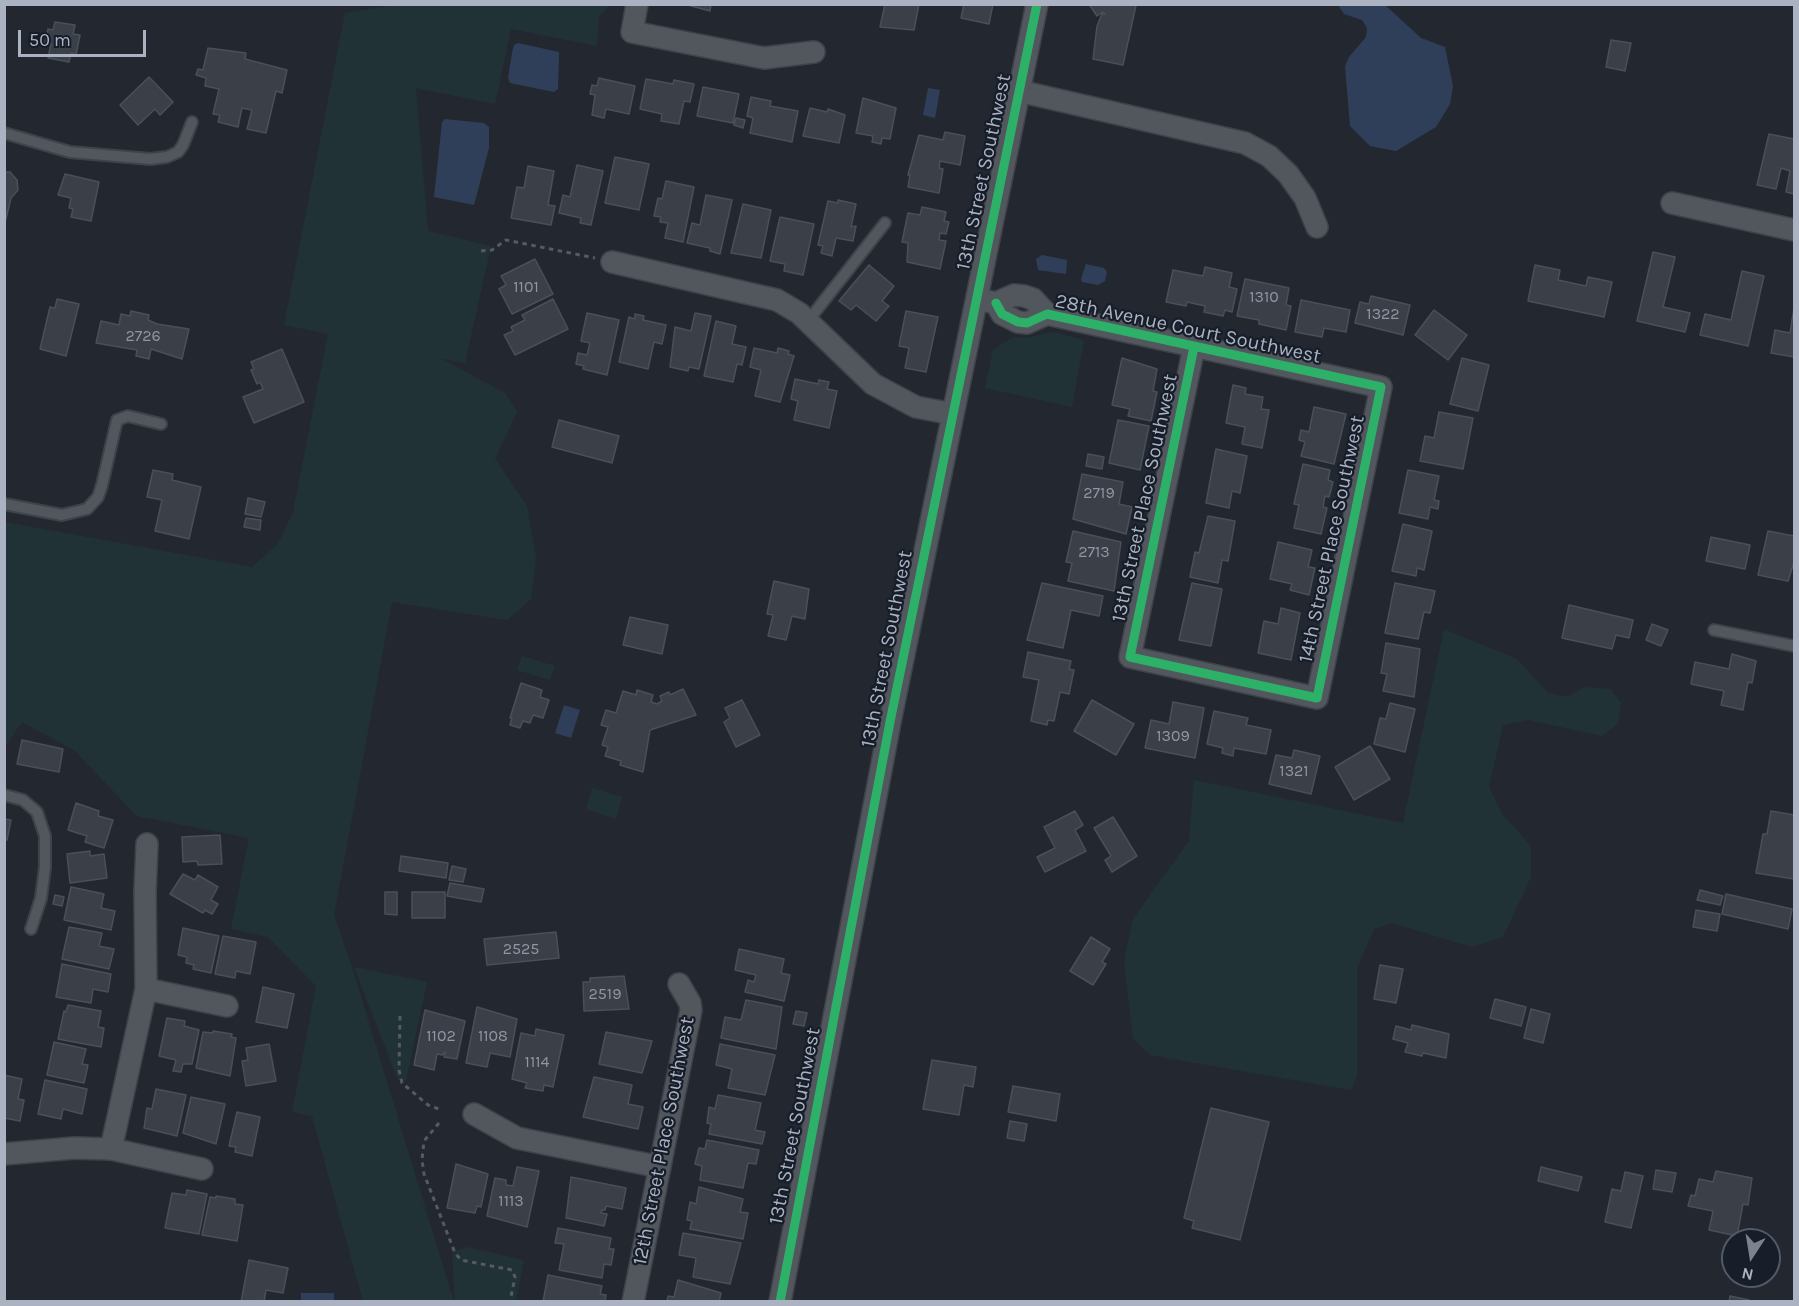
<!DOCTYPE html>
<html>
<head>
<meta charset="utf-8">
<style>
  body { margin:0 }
  #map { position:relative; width:1799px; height:1306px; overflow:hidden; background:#232830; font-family:Karla,sans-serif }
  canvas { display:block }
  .frame { position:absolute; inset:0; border:6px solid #abb3c3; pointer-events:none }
  .north { position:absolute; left:1721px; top:1228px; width:60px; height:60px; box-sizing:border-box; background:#171e2a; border:2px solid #525a67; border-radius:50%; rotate:192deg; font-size:16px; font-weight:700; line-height:24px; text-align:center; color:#abb3c3 }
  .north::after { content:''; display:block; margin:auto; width:21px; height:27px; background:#7b8290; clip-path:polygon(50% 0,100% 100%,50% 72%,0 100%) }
  .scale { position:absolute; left:18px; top:30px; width:128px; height:27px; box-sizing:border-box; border:3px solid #abb3c3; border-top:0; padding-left:8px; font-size:18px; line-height:21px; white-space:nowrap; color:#abb3c3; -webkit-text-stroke:4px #171e2a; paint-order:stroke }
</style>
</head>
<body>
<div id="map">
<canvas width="1799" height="1306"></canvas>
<div class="frame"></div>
<div class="north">N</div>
<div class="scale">50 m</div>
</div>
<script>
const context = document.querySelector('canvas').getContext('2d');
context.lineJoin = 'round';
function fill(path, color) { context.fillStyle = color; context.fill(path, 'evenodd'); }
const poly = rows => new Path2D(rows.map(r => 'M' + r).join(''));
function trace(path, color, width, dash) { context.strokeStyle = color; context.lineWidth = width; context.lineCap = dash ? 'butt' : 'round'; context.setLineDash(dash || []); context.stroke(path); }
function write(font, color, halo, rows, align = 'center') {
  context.font = font + ' Karla,sans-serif'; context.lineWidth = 4.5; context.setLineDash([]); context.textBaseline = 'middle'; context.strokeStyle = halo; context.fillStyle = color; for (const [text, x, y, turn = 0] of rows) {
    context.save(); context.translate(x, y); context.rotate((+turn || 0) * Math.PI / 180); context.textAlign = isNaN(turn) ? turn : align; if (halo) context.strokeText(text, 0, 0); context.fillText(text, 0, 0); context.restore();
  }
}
const green = poly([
  [401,4,610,5,599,17,597,46,511,29,495,104,416,88,428,231,491,246,465,363,440,358,505,393,517,412,495,459,527,506,536,558,531,599,507,620,392,602,334,915,351,964,454,1302,363,1301,312,1116,292,1112,316,986,268,937,231,929,249,838,137,816,74,750,22,722,4,748,5,522,252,567,278,544,293,512,328,334,284,325,345,13],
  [1053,332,1084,340,1072,407,985,388,993,350,1013,337,1027,338],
  [1444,629,1517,659,1548,693,1568,697,1584,687,1611,689,1621,703,1618,724,1602,736,1529,720,1503,725,1489,787,1502,814,1531,846,1531,877,1503,937,1472,947,1392,923,1374,929,1357,968,1357,1075,1351,1090,1150,1055,1133,1038,1124,961,1133,919,1189,841,1194,780,1403,823],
  [522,656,555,666,550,680,517,670],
  [592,788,622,797,616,819,586,809],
  [354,967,427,982,406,1081,398,1080],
  [467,1247,524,1260,516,1301,455,1301,452,1252]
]);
const water = poly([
  [1338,5,1385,5,1421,38,1445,47,1453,86,1450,104,1436,127,1396,151,1370,146,1350,126,1345,66,1349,57,1366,37,1367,28,1362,20,1344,14],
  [518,43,559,52,558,89,554,92,510,83,508,78,512,53,514,45],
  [928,88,940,90,935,118,923,115],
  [445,119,484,123,489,127,489,148,474,205,434,197,442,122],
  [1042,255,1067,260,1066,274,1038,270,1036,259],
  [1086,264,1104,268,1107,272,1105,281,1098,285,1082,282,1081,279],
  [564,705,580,710,571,738,555,733],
  [301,1293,334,1293,334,1301,301,1301]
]);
const building = poly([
  [684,4,711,4,710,11,684,4],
  [885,4,919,4,914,30,880,27,885,4],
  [964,4,993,4,989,24,961,18,964,4],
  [1089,4,1136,5,1123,65,1093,59,1097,26,1102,14,1105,14,1103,12,1097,16,1089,4],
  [55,22,75,25,73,34,80,35,76,55,71,53,69,62,48,58,51,44,45,43,48,29,53,30,55,22],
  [1611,40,1631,43,1625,71,1606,67,1611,40],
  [208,48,246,53,245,59,287,70,282,93,276,91,266,133,247,129,252,110,242,108,238,127,218,122,220,115,213,114,219,89,205,86,206,78,196,75,198,69,203,70,208,48],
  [149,77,173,102,160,115,155,109,138,125,120,105,149,77],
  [599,78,635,86,629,114,606,109,604,118,592,115,595,95,590,94,592,85,597,86,599,78],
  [646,79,673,84,674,80,694,84,690,102,684,101,679,124,661,121,662,114,640,109,646,79],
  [703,87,739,94,733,123,697,116,703,87],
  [751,97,771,101,770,106,798,111,792,142,750,133,753,118,747,116,751,97],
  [863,98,896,108,890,139,882,138,881,144,872,142,873,136,856,133,863,98],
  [810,108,827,112,828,109,845,115,839,143,803,136,810,108],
  [736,118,745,120,743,128,734,125,736,118],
  [945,132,965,136,960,165,940,161,939,168,943,169,939,193,908,187,910,175,908,175,919,135,943,140,945,132],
  [1769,134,1794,139,1794,194,1786,192,1790,171,1781,168,1776,189,1757,185,1769,134],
  [615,157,649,164,639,210,605,203,615,157],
  [577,165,603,171,591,225,580,223,581,218,559,213,563,195,570,197,577,165],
  [528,166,554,171,548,205,555,206,551,225,511,218,517,187,524,188,528,166],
  [4,172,10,172,17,180,18,190,11,198,4,227,4,172],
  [65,174,99,182,91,221,71,217,73,209,69,208,71,198,58,195,65,174],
  [666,181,694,187,683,242,665,238,668,223,660,222,661,217,654,216,658,198,662,199,666,181],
  [706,195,732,200,720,254,710,251,710,248,687,243,692,223,700,225,706,195],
  [838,200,856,204,851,227,856,226,853,241,836,238,832,256,821,253,823,246,818,245,828,201,838,203,838,200],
  [743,204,771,210,761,258,731,253,743,204],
  [922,207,946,212,944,221,949,222,946,234,940,233,939,240,946,241,940,269,907,262,908,243,902,242,908,213,920,215,922,207],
  [780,217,814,224,803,275,784,271,785,264,770,261,780,217],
  [1653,252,1675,257,1663,307,1690,313,1685,332,1637,321,1653,252],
  [535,259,553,294,512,314,499,289,506,285,501,276,535,259],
  [869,265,894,286,882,301,889,306,876,321,856,305,851,310,839,301,869,265],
  [1535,265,1560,270,1558,280,1586,286,1588,277,1612,282,1604,317,1528,301,1535,265],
  [1205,267,1232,273,1229,287,1237,289,1232,312,1225,310,1223,316,1204,312,1205,306,1187,302,1186,306,1166,302,1173,270,1203,276,1205,267],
  [1742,271,1764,276,1748,346,1700,335,1705,314,1731,320,1742,271],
  [1245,279,1289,288,1286,305,1291,306,1286,330,1259,324,1259,320,1237,316,1245,279],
  [1371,296,1410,305,1403,335,1355,323,1360,302,1369,304,1371,296],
  [57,299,79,304,66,356,40,349,50,307,55,308,57,299],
  [553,299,568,329,515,355,504,335,513,331,511,327,525,320,522,315,553,299],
  [1301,300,1350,310,1346,332,1324,328,1322,337,1295,332,1301,300],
  [1794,308,1794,357,1771,353,1775,330,1790,333,1794,308],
  [1434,310,1467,335,1448,360,1415,335,1434,310],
  [131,311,149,315,148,320,157,324,189,329,182,359,151,349,149,359,136,356,137,350,96,343,101,321,119,325,121,314,130,316,131,311],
  [906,311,938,317,926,372,905,368,909,348,899,346,906,311],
  [587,313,619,320,607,375,583,369,584,366,576,364,578,353,587,355,590,343,581,341,587,313],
  [695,313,711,316,699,369,689,367,688,371,670,367,675,327,691,331,695,313],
  [635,314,644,316,643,320,666,325,662,344,654,342,648,369,619,362,629,317,635,319,635,314],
  [716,321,736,326,732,344,746,347,742,365,737,364,733,382,704,376,716,321],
  [754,348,777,353,778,348,789,351,788,354,794,356,780,402,755,396,761,370,750,367,754,348],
  [282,349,304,402,254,423,243,397,263,389,260,382,257,384,251,370,254,369,251,362,282,349],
  [1122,358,1157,369,1153,391,1157,392,1151,421,1128,416,1130,409,1112,405,1122,358],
  [1462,358,1489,365,1478,411,1450,404,1462,358],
  [795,379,818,384,819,380,829,382,827,389,837,391,829,428,794,420,798,401,791,399,795,379],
  [1233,385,1246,388,1245,394,1263,397,1261,409,1269,410,1262,448,1242,444,1245,427,1226,423,1233,385],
  [1314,407,1346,414,1334,464,1301,456,1305,442,1299,440,1301,430,1309,432,1314,407],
  [1439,412,1473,418,1463,469,1420,461,1425,436,1434,438,1439,412],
  [559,420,619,436,612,463,552,447,559,420],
  [1118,420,1149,426,1140,470,1109,463,1118,420],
  [1216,449,1247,456,1240,493,1232,491,1229,508,1206,503,1216,449],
  [1088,454,1104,457,1102,469,1086,466,1088,454],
  [1303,464,1330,470,1328,480,1333,482,1329,497,1325,496,1323,507,1327,508,1321,534,1294,528,1299,505,1294,504,1303,464],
  [153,470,173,474,172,480,201,487,189,539,155,531,162,500,147,497,153,470],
  [1408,470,1439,476,1434,500,1439,501,1438,509,1430,507,1428,519,1399,513,1408,470],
  [1082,474,1123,482,1119,504,1132,507,1126,534,1073,519,1082,474],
  [248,498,265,502,261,517,245,514,248,498],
  [1208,516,1235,521,1228,561,1222,560,1218,583,1190,577,1195,552,1199,553,1208,516],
  [246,518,261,520,260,530,244,527,246,518],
  [1403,524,1432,531,1424,570,1417,568,1416,576,1392,571,1403,524],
  [1073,531,1121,542,1114,591,1068,581,1072,563,1066,562,1073,531],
  [1768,531,1794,536,1794,562,1788,581,1758,575,1768,531],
  [1711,537,1750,545,1745,569,1706,561,1711,537],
  [1278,542,1312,550,1308,567,1315,568,1309,595,1290,590,1292,584,1270,579,1278,542],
  [774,581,809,589,805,619,792,616,786,640,768,636,773,615,767,614,774,581],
  [1042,583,1103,596,1099,616,1071,610,1063,648,1027,640,1042,583],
  [1192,583,1222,589,1211,646,1179,640,1192,583],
  [1395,583,1435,591,1430,613,1424,612,1418,639,1385,633,1395,583],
  [1569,605,1633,620,1629,638,1616,635,1612,649,1562,638,1569,605],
  [1281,608,1300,613,1291,660,1258,653,1264,621,1278,624,1281,608],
  [630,617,668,625,662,654,623,645,630,617],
  [1652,624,1668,630,1661,646,1646,640,1652,624],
  [1386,643,1420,649,1414,697,1383,691,1387,674,1381,673,1386,643],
  [1028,652,1071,661,1069,669,1074,670,1069,694,1060,692,1054,721,1048,720,1047,725,1031,721,1039,680,1023,677,1028,652],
  [1732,654,1756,661,1752,683,1748,682,1743,710,1721,705,1724,691,1691,684,1695,662,1729,669,1732,654],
  [521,683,542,690,540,697,549,700,543,718,533,715,530,723,523,721,520,728,510,725,512,718,510,718,521,683],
  [683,689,696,715,650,730,643,772,620,765,621,761,605,756,608,747,602,745,608,727,601,725,606,710,616,713,623,691,636,695,637,690,653,695,651,702,657,704,662,701,660,696,669,692,670,695,683,689],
  [742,700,760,735,736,747,724,722,730,718,725,708,742,700],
  [1092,700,1134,724,1116,755,1074,731,1092,700],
  [1173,702,1204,708,1195,758,1145,748,1151,720,1169,724,1173,702],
  [1390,703,1415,709,1405,752,1374,744,1380,718,1386,719,1390,703],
  [1214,711,1248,718,1246,725,1271,730,1266,754,1234,748,1233,756,1222,753,1223,748,1207,744,1214,711],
  [22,740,63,749,59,772,17,764,22,740],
  [1370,746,1390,779,1354,800,1335,767,1370,746],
  [1294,750,1320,756,1311,794,1269,784,1276,755,1292,758,1294,750],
  [76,803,99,811,98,816,113,820,104,848,85,842,87,836,68,830,76,803],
  [1075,811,1083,825,1075,830,1086,851,1045,872,1037,857,1055,848,1044,827,1075,811],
  [1771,811,1794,815,1794,879,1756,873,1763,834,1767,834,1771,811],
  [1113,817,1137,856,1112,872,1105,860,1111,856,1094,828,1113,817],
  [4,819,11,820,7,840,4,839,4,819],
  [220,835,222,864,198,865,197,861,183,862,182,837,220,835],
  [90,851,90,856,104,854,107,878,70,883,67,854,90,851],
  [401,856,448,863,446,878,399,871,401,856],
  [452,866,466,869,463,882,449,880,452,866],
  [183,874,195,880,198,875,218,887,211,900,218,904,212,914,205,910,203,913,170,894,183,874],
  [450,883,484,889,481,902,447,896,450,883],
  [71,887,104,894,101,908,115,911,111,930,64,920,71,887],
  [1700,890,1723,896,1720,905,1697,900,1700,890],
  [385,892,397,892,397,915,385,914,385,892],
  [412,892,445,892,445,918,412,918,412,892],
  [1726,894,1792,909,1788,929,1722,914,1726,894],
  [55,895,64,897,62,906,53,904,55,895],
  [1696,910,1720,914,1717,931,1693,927,1696,910],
  [69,927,102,933,99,946,114,949,109,969,62,959,69,927],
  [183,928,219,936,211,973,193,969,194,965,186,963,187,957,178,955,183,928],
  [556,932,559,958,487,965,484,939,556,932],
  [223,936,256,942,250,974,236,971,235,978,215,974,223,936],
  [1091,937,1110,949,1102,962,1106,964,1093,985,1070,971,1091,937],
  [739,949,784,959,781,973,790,975,784,1001,745,992,748,980,754,982,756,975,735,970,739,949],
  [62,964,111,974,108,992,93,989,91,1003,56,997,62,964],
  [1380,965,1403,969,1396,1003,1374,999,1380,965],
  [624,976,629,1009,584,1011,583,982,590,982,590,978,624,976],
  [263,987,294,994,287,1028,256,1022,263,987],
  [1495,999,1526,1007,1521,1026,1490,1018,1495,999],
  [746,1000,782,1007,776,1049,721,1038,725,1017,741,1020,746,1000],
  [68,1005,101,1011,98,1027,104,1028,101,1047,58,1039,64,1011,66,1012,68,1005],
  [477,1007,517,1019,510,1057,490,1053,487,1067,466,1063,477,1007],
  [1531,1009,1550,1014,1543,1043,1524,1038,1531,1009],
  [425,1010,465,1021,457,1059,444,1057,445,1052,442,1055,437,1054,434,1070,414,1065,425,1010],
  [796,1011,807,1013,804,1026,793,1024,796,1011],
  [167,1018,185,1021,184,1026,199,1030,192,1064,183,1064,181,1072,173,1071,176,1060,159,1056,167,1018],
  [1412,1025,1449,1034,1446,1058,1423,1053,1422,1056,1405,1052,1408,1043,1393,1039,1396,1026,1411,1030,1412,1025],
  [536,1029,564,1035,553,1087,544,1085,543,1091,525,1088,527,1083,512,1079,521,1033,535,1036,536,1029],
  [213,1031,232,1034,231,1037,236,1038,230,1076,196,1068,203,1032,213,1033,213,1031],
  [606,1032,652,1041,642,1073,599,1064,606,1032],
  [54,1042,86,1049,82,1064,88,1065,84,1083,47,1075,54,1042],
  [269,1044,276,1081,246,1086,242,1061,248,1060,246,1048,269,1044],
  [720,1044,775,1055,765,1095,728,1088,732,1069,716,1065,720,1044],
  [932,1060,976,1067,973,1087,964,1085,959,1115,923,1109,932,1060],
  [4,1075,22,1079,18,1099,24,1100,20,1121,4,1118,4,1075],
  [594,1077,632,1085,628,1104,643,1107,638,1129,583,1117,594,1077],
  [45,1080,87,1089,82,1114,63,1109,61,1119,38,1114,45,1080],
  [1013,1086,1060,1094,1056,1121,1008,1112,1013,1086],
  [156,1089,186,1095,177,1136,144,1128,147,1108,152,1109,156,1089],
  [718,1095,761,1103,755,1130,765,1132,762,1144,709,1134,711,1124,707,1123,709,1107,715,1109,718,1095],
  [191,1097,225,1104,216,1144,183,1133,191,1097],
  [1211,1108,1269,1122,1240,1240,1192,1228,1194,1221,1184,1218,1211,1108],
  [237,1112,260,1117,252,1156,235,1152,236,1147,229,1146,237,1112],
  [1010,1121,1027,1124,1024,1141,1007,1138,1010,1121],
  [707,1140,759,1150,756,1164,748,1163,743,1188,700,1180,702,1166,695,1164,699,1148,705,1149,707,1140],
  [456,1164,488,1174,481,1207,477,1206,475,1213,447,1208,456,1164],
  [517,1167,539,1171,527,1227,487,1216,495,1178,506,1180,506,1185,513,1186,517,1167],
  [1541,1167,1582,1177,1578,1191,1538,1181,1541,1167],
  [1656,1170,1676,1173,1672,1192,1653,1189,1656,1170],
  [1716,1171,1752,1178,1748,1205,1743,1204,1737,1236,1709,1230,1713,1211,1688,1206,1691,1195,1695,1196,1699,1179,1713,1182,1716,1171],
  [1625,1172,1643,1176,1631,1228,1605,1222,1612,1189,1621,1191,1625,1172],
  [571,1177,626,1188,622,1209,606,1206,605,1210,602,1210,601,1213,607,1214,604,1226,566,1218,571,1177],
  [699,1187,743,1199,740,1212,748,1213,743,1239,690,1229,692,1221,687,1220,690,1202,696,1204,699,1187],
  [187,1190,207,1194,199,1234,165,1228,172,1193,186,1195,187,1190],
  [216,1196,235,1199,235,1204,243,1205,237,1241,202,1235,210,1197,216,1198,216,1196],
  [558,1228,611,1238,609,1249,614,1249,611,1265,604,1264,602,1278,559,1270,564,1244,555,1243,558,1228],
  [683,1233,741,1243,730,1284,693,1277,696,1258,679,1255,683,1233],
  [249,1260,288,1268,283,1293,266,1290,264,1302,241,1302,249,1260],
  [548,1275,602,1286,600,1294,606,1295,605,1302,543,1302,548,1275],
  [678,1280,721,1293,719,1302,667,1302,668,1296,674,1297,678,1280],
  [1730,1296,1749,1300,1749,1302,1729,1302,1730,1296]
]);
const path = poly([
  [481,251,492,250,506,240,595,258],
  [400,1016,399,1070,402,1083,428,1105,439,1109],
  [439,1123,424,1141,422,1160,424,1174,455,1253,461,1260,512,1270,515,1277,510,1302]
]);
const service = poly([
  [4,133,70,152,150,159,167,157,178,152,183,145,192,122],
  [808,321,885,223],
  [4,504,62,515,87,509,98,497,102,485,117,420,128,416,161,424],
  [1714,630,1794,646],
  [4,795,23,800,37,812,45,836,45,867,41,898,31,929]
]);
const minor = poly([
  [637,4,632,32,764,58,814,52],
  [1019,91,1245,143,1269,156,1288,174,1305,198,1317,227],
  [1672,203,1794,230],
  [612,262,777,300,799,313,873,384,916,407,953,414],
  [982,300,996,303,1014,295,1024,296,1033,299,1047,314],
  [996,303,1002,314,1018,322,1027,323,1047,314,1381,387,1317,698,1130,657,1194,347],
  [146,989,227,1006],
  [474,1114,517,1138,660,1167],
  [111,1149,146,989,145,892,147,844],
  [4,1154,74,1148,111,1149,202,1169],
  [633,1302,691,1010,690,1003,679,984],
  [780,1302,890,722,1037,4]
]);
const cycleway = poly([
  [996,303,1002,314,1018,322,1027,323,1047,314,1381,387,1317,698,1130,657,1194,347],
  [780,1302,890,722,1037,4]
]);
const numberNames = [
  ["1101",526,287],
  ["1310",1264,297],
  ["1322",1383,314],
  ["2726",143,336],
  ["2719",1099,493],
  ["2713",1094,552],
  ["1309",1173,736],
  ["1321",1294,771],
  ["2525",521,949],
  ["2519",605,994],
  ["1102",441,1036],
  ["1108",493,1036],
  ["1114",537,1062],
  ["1113",511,1201]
];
const streetNames = [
  ["13th Street Southwest",984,172,-78],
  ["28th Avenue Court Southwest",1188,329,12],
  ["13th Street Place Southwest",1145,498,-78],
  ["14th Street Place Southwest",1332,539,-78],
  ["13th Street Southwest",887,649,-79],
  ["13th Street Southwest",795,1126,-79],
  ["12th Street Place Southwest",664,1141,-79]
];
fill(green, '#213236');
fill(water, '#303f59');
fill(building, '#3b3f47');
trace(building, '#4a5058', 1.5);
trace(service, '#3f4249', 14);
trace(minor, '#3f4249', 24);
trace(path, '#565a62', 3, [4.5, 4.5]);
trace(service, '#52575e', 10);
trace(minor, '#52575e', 21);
trace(cycleway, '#2db169', 9);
write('16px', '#8f96a4', null, numberNames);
write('20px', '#abb3c3', '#171e2a', streetNames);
</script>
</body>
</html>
